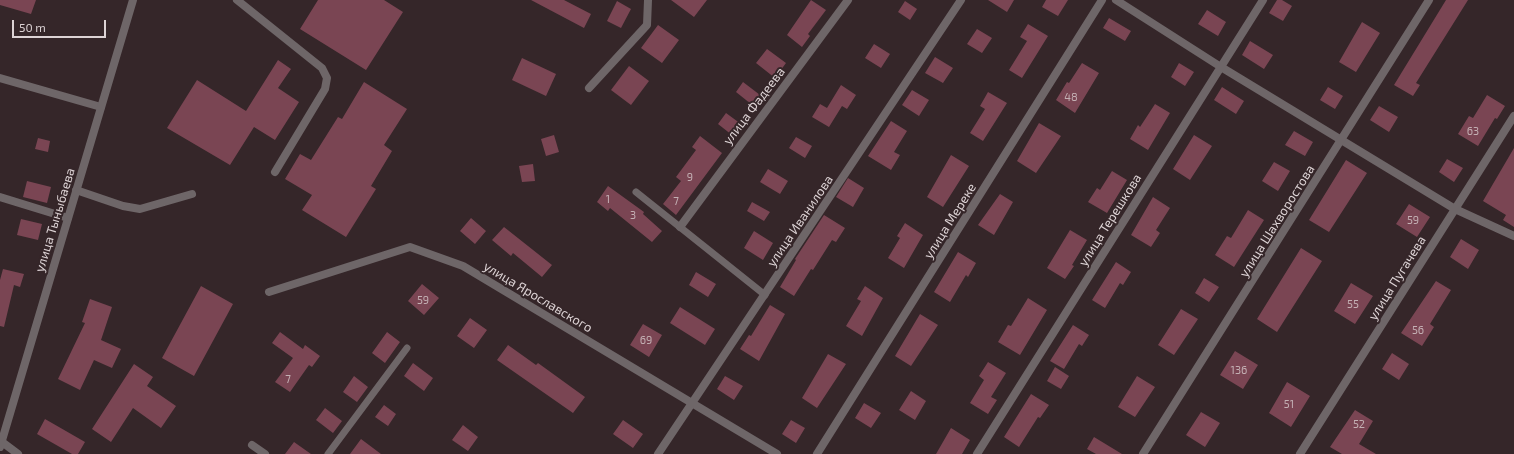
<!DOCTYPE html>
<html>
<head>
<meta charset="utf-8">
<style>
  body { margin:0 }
  #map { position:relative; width:1514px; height:454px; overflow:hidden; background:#352629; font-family:"Exo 2",sans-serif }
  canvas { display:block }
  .scale { position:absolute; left:12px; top:20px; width:94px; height:18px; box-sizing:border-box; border:2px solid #ddd3d5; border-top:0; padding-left:5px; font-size:12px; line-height:14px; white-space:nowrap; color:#ddd3d5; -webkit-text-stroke:3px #352629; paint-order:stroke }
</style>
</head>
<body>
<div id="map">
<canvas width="1514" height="454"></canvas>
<div class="scale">50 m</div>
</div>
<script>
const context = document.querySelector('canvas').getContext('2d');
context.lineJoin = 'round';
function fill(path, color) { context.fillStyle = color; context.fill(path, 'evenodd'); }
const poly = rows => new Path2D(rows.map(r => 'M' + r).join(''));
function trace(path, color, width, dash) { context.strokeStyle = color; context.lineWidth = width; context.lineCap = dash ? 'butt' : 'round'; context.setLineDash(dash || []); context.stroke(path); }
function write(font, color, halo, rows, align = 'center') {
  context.font = font + ' "Exo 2",sans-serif'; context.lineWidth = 4; context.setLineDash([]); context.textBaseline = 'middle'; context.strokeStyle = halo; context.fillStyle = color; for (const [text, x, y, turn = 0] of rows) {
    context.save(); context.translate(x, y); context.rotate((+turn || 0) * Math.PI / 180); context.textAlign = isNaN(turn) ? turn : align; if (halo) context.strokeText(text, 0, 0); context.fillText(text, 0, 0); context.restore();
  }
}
const building = poly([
  [0,0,36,0,31,14,0,5],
  [318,0,384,0,403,12,366,70,300,29],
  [531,0,564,0,591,14,584,28],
  [671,0,707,0,694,17],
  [811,0,826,10,808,34,810,36,802,47,787,35],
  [988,0,1014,0,1007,12],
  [1046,0,1068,0,1058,16,1042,7],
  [1277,0,1282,0,1292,6,1283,21,1269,13],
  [1446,0,1468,0,1416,83,1420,85,1413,96,1394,85],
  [617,1,631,9,621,28,607,21],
  [905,1,917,9,910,20,898,12],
  [1207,10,1226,22,1218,36,1198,24],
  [1109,18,1131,31,1125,41,1103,28],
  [1362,22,1380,33,1356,72,1339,62],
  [1028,24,1048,36,1022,78,1009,70,1027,41,1020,37],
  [658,25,679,40,662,63,641,48],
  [977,29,992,38,982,53,967,44],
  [1250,41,1273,55,1264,69,1242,55],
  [874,44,890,54,881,68,865,58],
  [767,49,786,63,775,78,756,63],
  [935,57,953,68,943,83,925,73],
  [522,58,556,74,546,96,512,80],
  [278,60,291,69,278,88,299,102,275,140,254,127,230,165,167,128,197,80,246,111],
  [1082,63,1099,73,1075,113,1056,100,1067,82,1069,83],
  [1179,63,1194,72,1185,86,1171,77],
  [629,66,649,81,631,105,611,90],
  [364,82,407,109,384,145,392,151,371,186,376,189,346,237,302,210,312,195,285,179,300,154,311,160,338,117,342,119],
  [743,82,764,98,756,108,736,92],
  [841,85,856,95,847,109,842,106,829,127,812,117,820,104,827,108],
  [1222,87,1244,101,1236,114,1214,100],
  [1328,87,1343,96,1335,109,1320,100],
  [912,90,929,100,919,116,902,105],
  [988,92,1007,103,983,141,970,133,985,109,980,106],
  [1487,95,1505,106,1497,119,1495,118,1478,146,1458,134,1469,116,1473,118],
  [1155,104,1170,113,1148,150,1130,139,1138,125,1140,127],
  [1379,106,1398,117,1389,132,1370,120],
  [726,113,741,124,732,135,718,124],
  [891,121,907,131,894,152,900,155,891,170,868,156],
  [1039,123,1061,136,1036,173,1017,161],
  [1294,131,1313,142,1305,156,1285,145],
  [554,135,559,152,546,156,541,139],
  [1194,135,1212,146,1190,180,1173,169],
  [700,136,722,153,676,215,663,204,681,181,676,177,696,150,692,147],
  [796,137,812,146,805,158,789,148],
  [38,138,50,141,48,152,35,149],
  [1514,148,1514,227,1503,220,1506,215,1483,201],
  [951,155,969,166,943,207,927,197],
  [1447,159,1463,168,1454,182,1439,172],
  [1346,160,1367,173,1329,232,1309,220],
  [1274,162,1290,171,1278,191,1262,181],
  [533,164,535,181,522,182,519,166],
  [768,169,788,181,780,194,760,182],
  [1112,171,1127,180,1107,213,1088,202,1097,188,1100,190],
  [848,178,864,188,853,207,836,197],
  [27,181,51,187,47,203,23,197],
  [608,186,644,212,643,214,662,231,652,242,610,208,608,211,597,202],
  [1000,194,1013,202,994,235,978,225],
  [1153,197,1170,208,1156,230,1160,233,1151,247,1131,235],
  [752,202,770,212,764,221,747,211],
  [1409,204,1430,217,1417,237,1396,224],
  [1248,210,1264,220,1234,267,1215,255,1227,236,1231,238],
  [824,215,845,228,836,242,832,240,813,270,811,269,794,296,780,287,796,260,795,259],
  [471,218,486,231,475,244,460,231],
  [21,219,42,224,38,240,17,235],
  [905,223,923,235,904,268,888,258,900,238,897,236],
  [504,227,552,265,542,277,513,253,511,256,492,240],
  [1070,230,1087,240,1072,265,1074,266,1065,279,1047,268],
  [754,231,773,243,763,260,744,248],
  [1461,239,1479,250,1468,269,1450,257],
  [1301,248,1322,261,1277,332,1257,319],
  [958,252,976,263,968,277,966,275,950,302,934,292],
  [1116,262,1131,272,1123,285,1120,283,1105,308,1092,300],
  [3,269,24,274,20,287,14,285,4,327,0,326,0,280],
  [696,272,716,284,708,297,689,285],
  [1204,278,1219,287,1209,302,1195,293],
  [1436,281,1451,290,1430,324,1434,327,1422,346,1401,333],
  [1351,283,1373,296,1355,324,1334,311],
  [422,284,439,298,424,315,408,301],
  [201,286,233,304,194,376,162,358],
  [865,286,883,298,862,336,846,326,861,301,857,299],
  [1028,298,1047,310,1020,355,998,342,1008,325,1011,326],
  [90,299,112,307,101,340,121,349,112,368,94,360,80,390,58,379,85,323,82,322],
  [770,305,785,314,759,361,740,349,749,335,751,336],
  [680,307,715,329,705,345,670,323],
  [1181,309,1198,319,1174,355,1158,345],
  [920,314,938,325,911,366,895,356],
  [470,318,487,330,474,348,457,336],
  [643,324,662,335,649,357,630,345],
  [1073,325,1089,335,1082,346,1079,344,1064,369,1050,361],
  [280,332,303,349,305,345,320,356,312,367,309,365,290,392,275,382,293,358,272,343],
  [387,332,400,342,385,363,372,353],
  [508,345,536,365,538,363,585,397,573,413,497,360],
  [1235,351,1258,365,1243,389,1220,375],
  [1392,353,1409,364,1399,380,1382,369],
  [828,354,846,364,817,408,802,398],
  [988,362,1006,373,991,397,997,400,988,414,970,403,984,380,979,376],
  [413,363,433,378,424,391,404,376],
  [134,364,153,377,147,386,176,406,161,428,133,408,111,442,92,429],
  [1055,367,1069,376,1061,389,1047,381],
  [354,376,368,387,357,402,343,392],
  [725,376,743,386,734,400,717,389],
  [1137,376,1155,387,1135,417,1118,407],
  [1287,382,1310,396,1291,427,1269,413],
  [911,391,926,401,915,420,899,410],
  [1031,394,1049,405,1040,418,1038,417,1019,447,1004,437],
  [864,403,881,413,871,428,855,418],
  [384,405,396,414,388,426,375,417],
  [325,408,342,421,333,433,316,420],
  [1355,410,1373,421,1359,444,1376,454,1342,454,1330,447],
  [1201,412,1220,423,1205,447,1186,435],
  [45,419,85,442,78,454,72,454,37,434],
  [623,420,643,434,633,448,613,434],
  [791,420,805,428,796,443,782,434],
  [463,425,478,437,468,451,452,440],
  [951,428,970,440,962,454,936,454],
  [1094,437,1122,454,1096,454,1087,449],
  [361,439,381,454,350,454],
  [294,442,311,454,285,454]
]);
const service = poly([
  [636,192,765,295],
  [328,454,407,348]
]);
const minor = poly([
  [237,0,322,68,327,78,325,89,275,172],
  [1116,0,1221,67,1455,209,1514,236],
  [0,78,101,107],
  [589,88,647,25,648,0],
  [76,190,123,206,140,209,192,194],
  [0,197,68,218],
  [680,227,848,0],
  [269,292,410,247,463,266,777,454],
  [252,445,265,454],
  [658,454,961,0],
  [817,454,1102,0],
  [977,454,1263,0],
  [1300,454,1514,116]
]);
const tertiary = poly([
  [2,442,18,454],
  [0,447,133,0],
  [1143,454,1429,0]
]);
const numberNames = [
  ["48",1071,97],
  ["63",1473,131],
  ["9",690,177],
  ["1",608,199],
  ["7",676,201],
  ["3",633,215],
  ["59",1413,220],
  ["59",423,300],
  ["55",1353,304],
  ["56",1418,330],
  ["69",646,340],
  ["136",1239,370],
  ["7",288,379],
  ["51",1289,404],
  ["52",1359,424]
];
const streetNames = [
  ["улица Фадеева",754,106,-53],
  ["улица Тыныбаева",55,220,-73],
  ["улица Терешкова",1110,220,-58],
  ["улица Иванилова",800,221,-56],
  ["улица Мереке",950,221,-58],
  ["улица Шахворостова",1277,221,-58],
  ["улица Пугачева",1397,278,-58],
  ["улица Ярославского",538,297,31]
];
fill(building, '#7a4553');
trace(service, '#6e6668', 7);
trace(minor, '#6e6668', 8);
trace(tertiary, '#6e6668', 8);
write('11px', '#c4b0b4', null, numberNames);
write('13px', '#ddd3d5', '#352629', streetNames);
</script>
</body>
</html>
